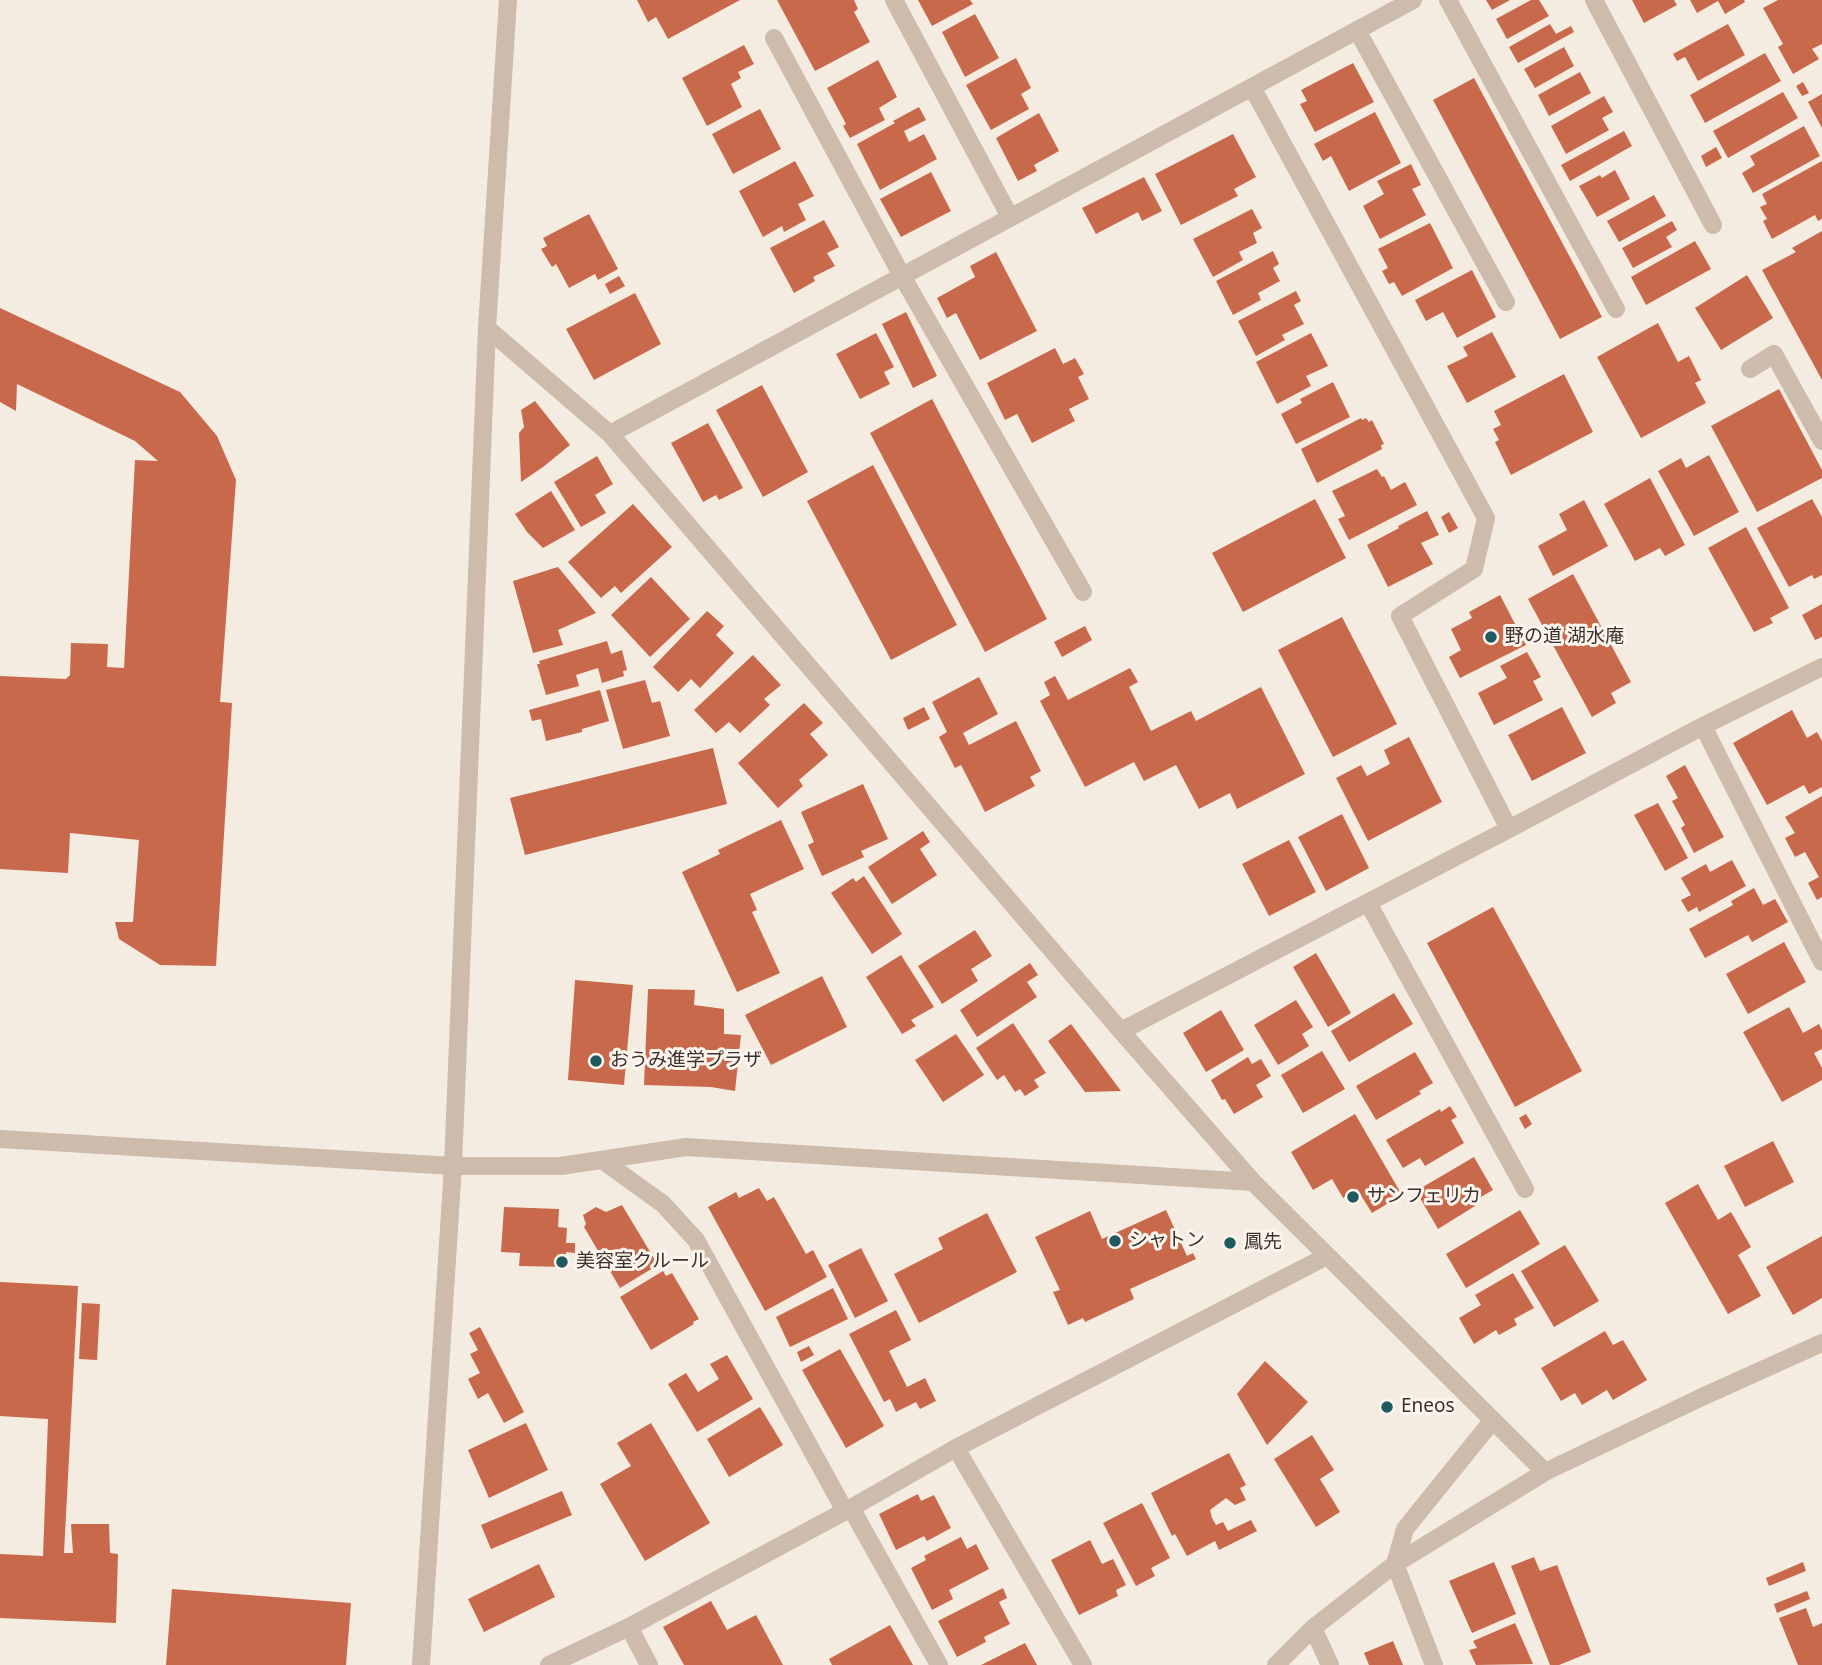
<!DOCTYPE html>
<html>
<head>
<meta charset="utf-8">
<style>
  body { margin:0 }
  canvas { display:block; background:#f4ebe1 }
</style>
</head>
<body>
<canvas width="1822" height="1665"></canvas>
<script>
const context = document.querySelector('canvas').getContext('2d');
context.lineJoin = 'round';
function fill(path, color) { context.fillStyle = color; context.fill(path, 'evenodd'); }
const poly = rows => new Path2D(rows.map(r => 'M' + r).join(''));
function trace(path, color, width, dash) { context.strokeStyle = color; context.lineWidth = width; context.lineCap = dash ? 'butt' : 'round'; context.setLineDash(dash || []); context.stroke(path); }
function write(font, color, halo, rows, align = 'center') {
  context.font = font + ' "Noto Sans","Noto Sans JP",sans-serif'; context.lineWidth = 6; context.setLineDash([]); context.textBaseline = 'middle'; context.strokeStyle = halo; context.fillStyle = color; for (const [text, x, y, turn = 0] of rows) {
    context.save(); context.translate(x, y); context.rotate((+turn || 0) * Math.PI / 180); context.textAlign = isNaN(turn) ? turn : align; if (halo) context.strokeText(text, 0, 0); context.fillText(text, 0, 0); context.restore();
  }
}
const building = poly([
  [637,0,740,0,668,39,656,17,648,22],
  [777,0,854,0,858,9,854,12,870,42,815,71],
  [918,0,970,0,973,4,932,26],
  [1486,0,1510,0,1492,10],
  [1531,0,1539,0,1549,16,1507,39,1496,19],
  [1632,0,1674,0,1677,5,1644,23],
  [1690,0,1744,0,1745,2,1725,14,1718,1,1697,13],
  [1778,0,1822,0,1822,44,1812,49,1819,59,1793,74,1778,47,1783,44,1763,8],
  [975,14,999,58,965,77,942,32],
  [1550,24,1556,34,1571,26,1574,32,1518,63,1509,47],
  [1728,24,1745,55,1698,81,1685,57,1677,61,1673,54],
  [744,45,754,64,738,72,741,78,731,84,742,107,707,126,682,78],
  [1564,47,1574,66,1535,88,1524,69],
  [1765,53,1781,81,1705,123,1690,95],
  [1016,58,1031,88,1021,94,1029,109,991,130,966,85],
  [878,60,897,97,879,108,885,120,850,138,843,126,846,124,827,88],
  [1353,63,1374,102,1315,132,1300,104,1307,101,1301,90],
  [1580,72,1591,93,1549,116,1538,95],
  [1474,78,1602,317,1560,339,1433,100],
  [1803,82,1809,93,1802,96,1796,86],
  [1783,92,1798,118,1728,158,1713,131],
  [1822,94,1822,128,1808,102],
  [1604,96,1613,112,1602,118,1609,130,1566,154,1551,126],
  [919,107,926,120,904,131,909,142,924,134,937,159,880,190,857,144,895,123,893,121],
  [760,109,781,149,733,174,712,134],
  [1375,112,1401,163,1349,191,1331,156,1323,161,1314,144],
  [1039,113,1059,151,1034,165,1037,171,1018,181,996,138],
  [1804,126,1820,156,1753,193,1742,173,1755,165,1750,156],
  [1624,131,1632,146,1570,181,1561,165],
  [1233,134,1256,177,1234,189,1238,196,1181,225,1155,174],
  [1716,147,1722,158,1706,167,1701,156],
  [795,161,814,196,798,204,806,220,784,232,782,226,763,237,739,191],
  [1822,161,1822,219,1818,221,1815,215,1772,239,1763,221,1767,219,1760,207,1767,204,1762,194],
  [1411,164,1421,185,1412,189,1426,215,1380,239,1363,206,1384,194,1377,181],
  [1615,170,1630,199,1597,217,1579,186,1600,175,1602,178],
  [931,172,951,211,901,237,880,199],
  [1144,177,1162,211,1142,221,1138,212,1096,234,1082,208],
  [1654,195,1666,216,1619,242,1607,221],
  [1252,209,1262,228,1253,233,1257,243,1239,252,1243,260,1213,277,1193,239],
  [589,214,618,269,598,280,595,274,569,288,556,264,552,267,541,249,547,246,543,238],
  [824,220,839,247,827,253,835,266,813,277,815,281,794,293,770,248],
  [1672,221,1677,230,1666,237,1672,247,1633,268,1622,248],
  [1430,223,1453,268,1402,296,1394,282,1389,284,1382,271,1388,268,1378,249],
  [1822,231,1822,380,1762,270,1796,252,1792,248],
  [1695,241,1711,269,1646,305,1631,277],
  [1273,251,1279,264,1273,268,1280,281,1258,293,1261,300,1233,315,1216,281],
  [996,252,1037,331,980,360,956,313,947,318,937,298,975,277,970,266],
  [1472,270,1496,317,1457,338,1443,312,1426,321,1415,300],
  [1747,275,1773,318,1721,350,1695,308],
  [619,276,625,286,610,294,605,284],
  [1296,291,1301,301,1294,305,1304,324,1282,335,1285,340,1256,356,1238,321],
  [635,293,661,344,594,380,566,329],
  [0,308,180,392,217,436,236,480,220,702,232,703,216,966,160,965,119,939,115,922,133,922,139,840,70,833,68,873,0,869,0,676,66,679,70,675,71,643,108,644,107,667,124,668,135,460,158,461,135,441,17,384,16,411,0,402],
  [906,312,937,376,913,388,882,324],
  [1658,323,1678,362,1689,356,1701,380,1695,383,1706,403,1641,438,1597,357],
  [1492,332,1516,377,1467,403,1447,366,1468,356,1463,347],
  [876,333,894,367,884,372,890,384,860,399,836,354],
  [1311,333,1328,366,1306,376,1311,386,1277,404,1256,362],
  [1055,348,1063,364,1075,358,1084,374,1078,377,1089,399,1069,409,1075,421,1032,443,1017,414,1005,420,987,383],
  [1564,374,1593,432,1511,475,1495,442,1499,440,1493,429,1501,425,1494,411],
  [1333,382,1350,417,1296,444,1281,414,1302,403,1300,399],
  [762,385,808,472,763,497,716,410],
  [1779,389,1822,470,1822,478,1757,512,1711,426],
  [932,399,1047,619,985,652,870,433],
  [535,401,570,445,543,467,521,482,519,433,524,427,521,410],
  [1361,418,1362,420,1366,418,1369,422,1372,420,1384,444,1381,445,1382,449,1317,483,1301,449],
  [708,423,743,488,719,500,716,495,703,502,671,443],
  [1709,455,1739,512,1694,536,1658,471,1681,458,1686,468],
  [597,456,613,484,595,495,606,513,581,527,554,482],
  [873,465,957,625,891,660,807,501],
  [1377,469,1382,477,1384,476,1391,490,1405,482,1417,505,1349,540,1338,519,1345,516,1332,491],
  [1650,478,1685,545,1665,556,1660,548,1635,561,1604,504],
  [551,491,575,530,543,548,527,532,515,514],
  [1315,499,1346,558,1243,612,1212,553],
  [1812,499,1822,517,1822,575,1814,579,1812,575,1789,587,1757,528],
  [1584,500,1608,546,1553,576,1538,546,1567,530,1559,514],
  [633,504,672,547,621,593,615,586,601,598,568,562],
  [1427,511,1439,535,1421,543,1433,564,1388,587,1367,545,1399,528,1398,526],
  [1449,512,1458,528,1449,533,1441,517],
  [1746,527,1789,608,1770,618,1773,623,1754,632,1708,548],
  [558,567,596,613,558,630,563,645,533,653,513,581],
  [1573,574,1631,682,1611,693,1616,703,1592,717,1528,599],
  [651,577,690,619,650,657,611,615],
  [1500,595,1526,645,1460,678,1449,657,1461,650,1451,629,1472,618,1469,612],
  [1822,604,1822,637,1815,640,1802,615],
  [707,611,724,626,716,635,734,653,700,688,691,679,678,692,653,667],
  [1342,617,1397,724,1333,757,1278,650],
  [1085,626,1092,640,1062,657,1054,642],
  [607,641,611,654,622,650,627,670,623,671,624,676,602,683,598,668,576,675,579,686,546,695,537,664,540,664,539,661],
  [1527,652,1541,677,1533,681,1543,700,1494,725,1478,693,1507,678,1500,666],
  [753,655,781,685,764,699,770,705,740,733,729,722,716,733,694,710],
  [1130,668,1138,682,1129,687,1151,731,1191,711,1196,721,1261,687,1305,774,1237,809,1230,793,1199,809,1176,765,1144,781,1134,762,1085,787,1040,701,1050,695,1044,682,1055,676,1068,700],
  [979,677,998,714,963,733,969,745,1016,721,1041,771,1030,777,1035,786,985,812,961,765,955,768,939,737,947,732,932,702],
  [645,680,652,703,660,701,670,736,623,749,606,690],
  [600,690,609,721,582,729,582,732,546,741,541,719,532,721,529,710],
  [804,703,823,723,810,734,828,755,799,780,803,786,778,808,738,763],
  [924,707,930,719,908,730,903,718],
  [1562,707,1586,753,1532,781,1508,735],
  [1792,710,1807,738,1817,732,1822,741,1822,787,1809,794,1804,785,1767,805,1733,743],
  [1409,737,1442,802,1368,841,1336,778,1361,765,1367,776,1390,764,1384,750],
  [713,748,727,804,525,855,510,798],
  [1685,765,1724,837,1694,853,1681,828,1685,825,1672,801,1678,798,1666,776],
  [863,784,888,839,861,851,864,857,822,876,808,845,814,842,801,812],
  [1822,796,1822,897,1817,900,1808,883,1819,877,1805,852,1795,857,1785,838,1795,833,1785,817],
  [1658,803,1688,858,1665,871,1634,815],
  [1342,814,1369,868,1326,891,1298,837],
  [781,820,804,869,750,894,757,910,752,912,780,973,737,992,682,872,720,854,718,850],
  [923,831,930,842,920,849,937,875,892,904,868,867],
  [1289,840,1316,892,1269,916,1242,864],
  [1732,860,1746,886,1699,912,1697,907,1688,912,1681,900,1691,895,1681,878,1706,864,1710,872],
  [864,876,902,934,872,954,831,893,853,878,856,882],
  [1754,888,1763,905,1775,899,1788,922,1752,942,1748,935,1705,958,1689,929,1733,905,1731,901],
  [1493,907,1582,1071,1515,1107,1427,943],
  [975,930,992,956,971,969,978,981,942,1004,918,966],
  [1784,942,1806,982,1748,1014,1726,974],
  [1316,953,1351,1013,1328,1027,1293,967],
  [901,955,934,1007,911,1020,916,1026,902,1034,866,977],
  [1030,963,1038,975,1027,982,1037,997,977,1037,960,1010],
  [822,976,847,1027,771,1065,745,1015],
  [575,980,633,985,624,1085,568,1080],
  [648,989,695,990,694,1005,724,1009,724,1034,741,1035,735,1091,711,1087,644,1085],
  [1394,993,1413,1024,1349,1062,1331,1031],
  [1296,1000,1313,1027,1302,1034,1309,1046,1278,1065,1254,1025],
  [1789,1007,1803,1033,1819,1024,1822,1030,1822,1049,1814,1053,1822,1068,1822,1080,1782,1102,1743,1032],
  [1221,1010,1244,1050,1206,1072,1183,1033],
  [1013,1023,1046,1073,1034,1080,1039,1087,1025,1096,1020,1089,1015,1092,1004,1075,997,1080,976,1048],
  [1071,1024,1121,1091,1085,1092,1048,1041],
  [956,1034,984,1075,943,1102,915,1060],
  [1322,1051,1345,1089,1303,1113,1281,1075],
  [1415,1052,1433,1083,1419,1091,1421,1094,1376,1120,1356,1086],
  [1248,1057,1252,1064,1261,1059,1271,1076,1256,1085,1263,1097,1234,1114,1225,1099,1222,1100,1211,1080],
  [1450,1106,1457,1117,1451,1120,1464,1143,1425,1166,1420,1158,1403,1168,1386,1140,1440,1109,1441,1112],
  [1355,1114,1402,1195,1372,1213,1357,1189,1343,1198,1332,1179,1313,1190,1291,1152],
  [1526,1114,1532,1124,1525,1129,1519,1118],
  [1773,1141,1794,1182,1745,1207,1724,1166],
  [1474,1157,1493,1190,1472,1202,1475,1206,1438,1229,1416,1191],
  [1698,1184,1718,1220,1731,1212,1751,1247,1738,1255,1761,1296,1728,1314,1665,1203],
  [759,1188,767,1201,774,1197,806,1254,813,1250,827,1277,765,1311,708,1207,736,1192,739,1198],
  [622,1205,658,1265,620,1288,584,1227,586,1224,583,1215,596,1207,606,1212],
  [504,1207,559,1209,558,1227,567,1228,566,1243,575,1243,575,1253,566,1252,565,1267,519,1266,520,1253,501,1252],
  [1166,1210,1187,1256,1193,1253,1196,1259,1130,1289,1134,1299,1085,1322,1083,1318,1068,1325,1053,1292,1060,1290,1035,1237,1090,1211,1102,1239],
  [1520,1210,1540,1244,1466,1288,1446,1254],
  [987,1213,1017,1272,919,1323,894,1274,943,1249,938,1238],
  [1822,1236,1822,1298,1793,1315,1766,1267],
  [1565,1245,1599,1301,1554,1327,1521,1271],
  [861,1248,888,1301,855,1318,828,1265],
  [663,1271,666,1276,672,1273,699,1319,693,1322,694,1324,651,1350,620,1297],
  [1513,1273,1534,1308,1514,1319,1517,1325,1499,1335,1496,1330,1474,1344,1459,1318,1481,1305,1475,1295],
  [0,1282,78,1286,64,1553,73,1553,71,1524,109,1524,110,1553,118,1554,116,1623,0,1618,0,1554,43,1556,48,1419,0,1416],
  [833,1288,848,1319,790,1347,776,1317],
  [82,1303,100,1304,97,1360,79,1359],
  [896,1310,911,1340,889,1351,907,1387,925,1378,936,1401,920,1409,916,1402,896,1412,890,1399,884,1402,849,1334],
  [480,1327,524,1412,504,1423,488,1393,478,1399,468,1379,480,1373,470,1354,478,1350,469,1333],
  [1605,1331,1613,1345,1623,1340,1647,1380,1613,1400,1607,1390,1582,1405,1575,1393,1561,1401,1541,1368],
  [809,1346,814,1355,801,1362,797,1352],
  [840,1349,884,1426,846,1448,802,1370],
  [727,1355,753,1399,697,1432,668,1384,686,1373,698,1392,719,1379,710,1364],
  [1265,1361,1308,1402,1267,1445,1237,1394],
  [760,1407,783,1445,729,1477,707,1439],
  [526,1423,548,1470,489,1498,468,1450],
  [651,1423,710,1523,645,1561,600,1484,631,1466,617,1443],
  [1312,1435,1334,1470,1320,1479,1340,1512,1316,1527,1274,1459],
  [1229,1453,1246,1485,1240,1488,1246,1500,1235,1505,1226,1498,1210,1510,1212,1518,1216,1525,1223,1522,1228,1531,1251,1520,1257,1531,1219,1550,1215,1541,1187,1556,1175,1534,1172,1536,1151,1493],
  [562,1491,572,1515,491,1549,481,1525],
  [918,1494,921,1501,934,1495,951,1528,927,1541,924,1536,896,1550,879,1514],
  [1142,1503,1170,1558,1151,1568,1155,1576,1136,1586,1103,1523],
  [961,1537,967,1549,976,1544,989,1569,949,1590,953,1599,932,1610,911,1568,926,1560,924,1556],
  [1090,1540,1102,1564,1113,1559,1126,1585,1116,1590,1118,1596,1079,1615,1051,1560],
  [1534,1557,1540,1571,1557,1565,1591,1652,1559,1665,1550,1665,1511,1566],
  [1494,1562,1516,1614,1472,1633,1449,1581],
  [1803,1562,1806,1571,1769,1586,1766,1578],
  [539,1564,555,1597,484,1632,468,1599],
  [1003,1588,1007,1598,999,1602,1010,1624,984,1637,986,1642,957,1657,938,1621],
  [172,1589,351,1603,346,1665,166,1665],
  [1807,1591,1810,1599,1777,1613,1774,1604],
  [711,1601,727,1630,756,1615,783,1665,684,1665,663,1627],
  [1806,1608,1813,1627,1822,1623,1822,1665,1798,1665,1779,1618],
  [1515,1623,1533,1664,1476,1665,1469,1650,1477,1648,1473,1641],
  [890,1625,913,1665,832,1665,829,1659],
  [1393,1641,1403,1665,1369,1665,1364,1653],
  [1025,1643,1037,1665,981,1665]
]);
const minor = poly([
  [894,0,1010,217],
  [1448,0,1616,309],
  [1594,0,1713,225],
  [1357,30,1506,302],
  [774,38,902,276,1083,592],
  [1252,87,1486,518,1474,569,1400,616,1509,829],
  [487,328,610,434,1121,1031,1253,1182,1545,1472],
  [1750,369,1774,354,1822,441],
  [610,434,1413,0],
  [1703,726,1822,962],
  [1368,903,1525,1189],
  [1121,1031,1509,829,1703,726,1822,667],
  [0,1139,453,1166,561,1166,686,1147,1253,1182],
  [602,1160,663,1204,696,1240,845,1511],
  [956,1448,1083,1665],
  [851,1508,939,1665],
  [629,1627,649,1665],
  [1313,1628,1330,1665],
  [421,1665,453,1166,487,328,508,0],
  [549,1665,629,1627,851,1508,956,1448,1327,1256],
  [1276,1665,1313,1628,1395,1564,1545,1472,1702,1397,1822,1343],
  [1434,1665,1395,1564,1405,1529,1493,1420]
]);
const markers = [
  [1491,637,7,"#1f5a5e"],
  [596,1061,7,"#1f5a5e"],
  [1353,1197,7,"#1f5a5e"],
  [1115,1241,7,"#1f5a5e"],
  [1230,1243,7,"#1f5a5e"],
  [562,1262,7,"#1f5a5e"],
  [1387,1407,7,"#1f5a5e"]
];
const poiNames = [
  ["野の道 湖水庵",1505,637],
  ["おうみ進学プラザ",610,1061],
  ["サンフェリカ",1367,1197],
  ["シャトン",1129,1241],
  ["鳳先",1244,1243],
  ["美容室クルール",576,1262],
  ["Eneos",1401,1407]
];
fill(building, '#c8694b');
trace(minor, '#cdbbac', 18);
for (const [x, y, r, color] of markers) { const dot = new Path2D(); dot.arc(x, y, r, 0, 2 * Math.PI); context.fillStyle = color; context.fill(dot); trace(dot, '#fbf5ee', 2.5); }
write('19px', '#3b302b', '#fbf5ee', poiNames, 'left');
</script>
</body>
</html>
